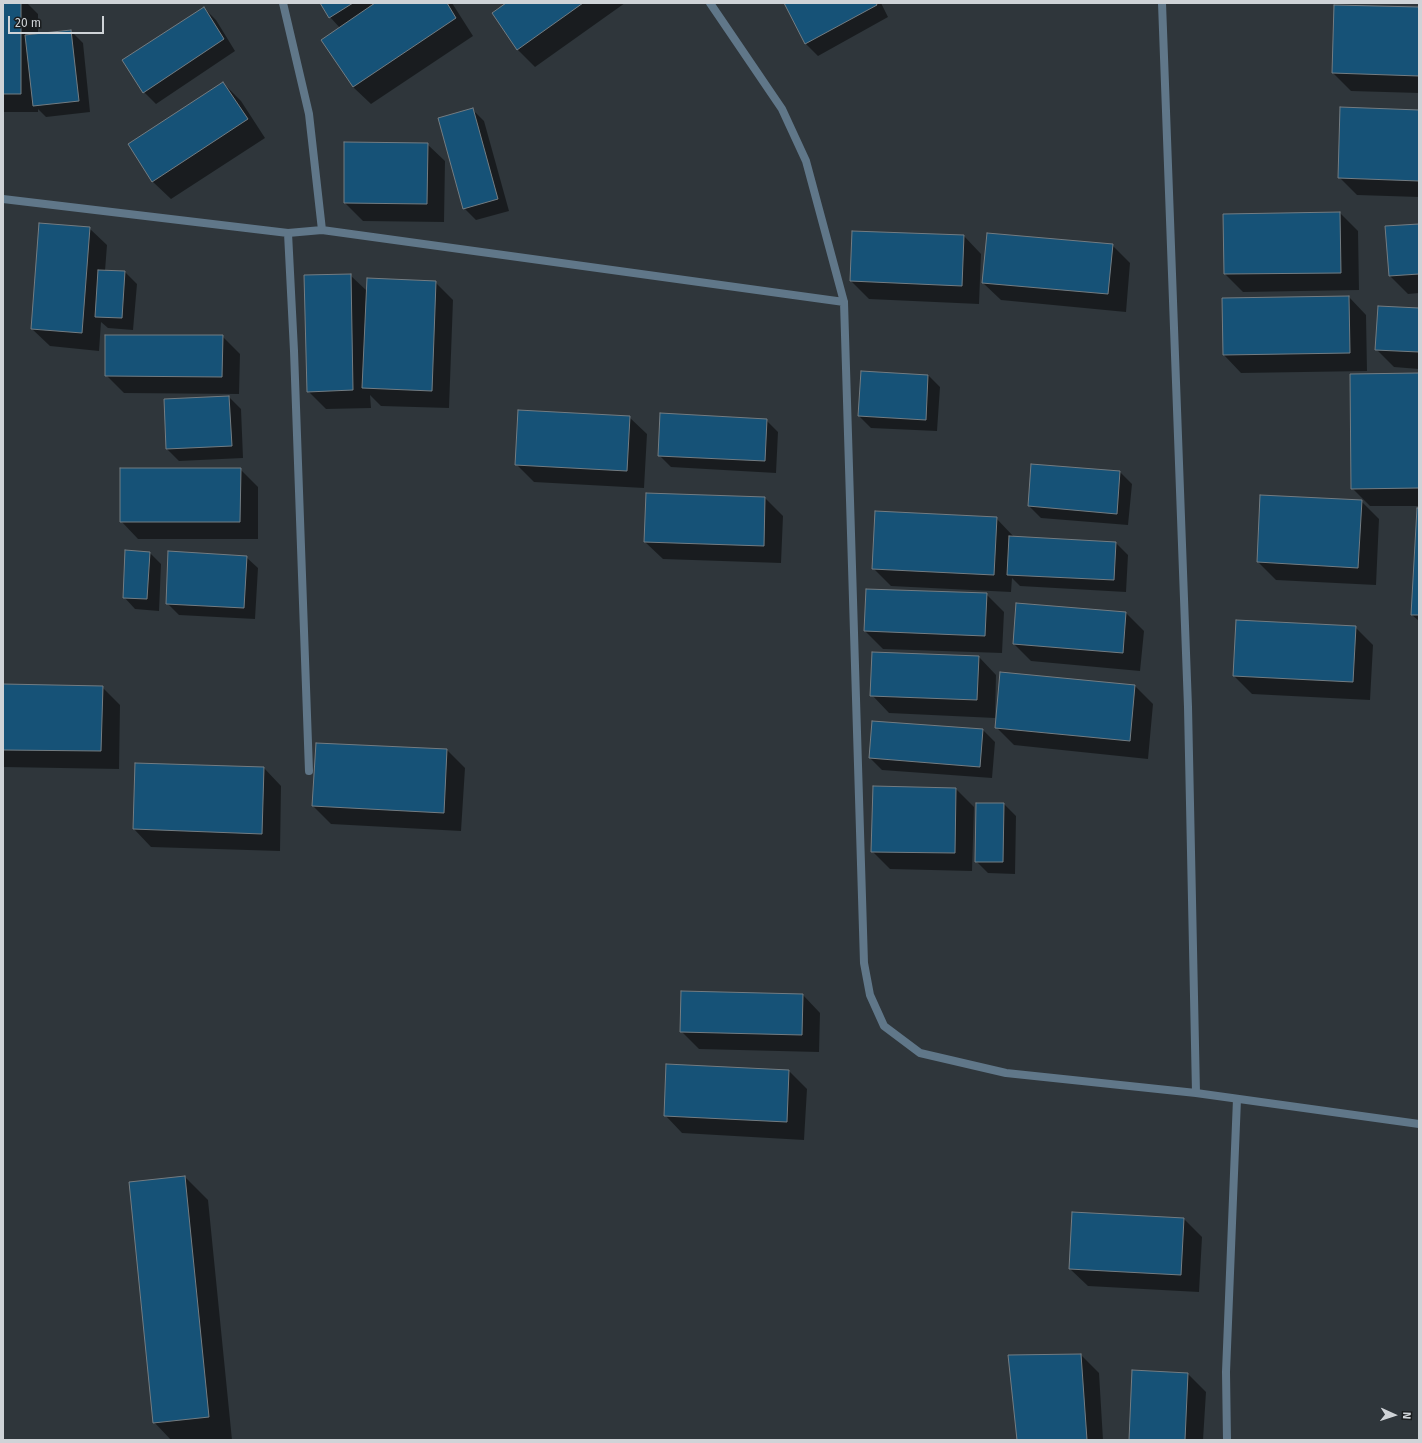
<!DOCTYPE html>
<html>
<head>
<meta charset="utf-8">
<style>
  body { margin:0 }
  #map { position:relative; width:1422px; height:1443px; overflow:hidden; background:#2f363b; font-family:"Fira Sans",sans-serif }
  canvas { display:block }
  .frame { position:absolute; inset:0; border:4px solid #cfd3d7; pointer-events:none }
  .north { position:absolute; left:1374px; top:1395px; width:40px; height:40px; -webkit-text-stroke:3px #1a1d1f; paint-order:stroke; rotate:93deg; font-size:11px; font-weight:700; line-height:16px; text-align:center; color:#cfd3d7 }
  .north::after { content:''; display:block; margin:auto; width:14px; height:18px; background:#cfd3d7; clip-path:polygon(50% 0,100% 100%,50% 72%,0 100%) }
  .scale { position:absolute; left:8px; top:16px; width:96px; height:18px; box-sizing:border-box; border:2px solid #cfd3d7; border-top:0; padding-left:5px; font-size:12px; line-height:14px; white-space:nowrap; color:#cfd3d7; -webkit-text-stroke:3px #1a1d1f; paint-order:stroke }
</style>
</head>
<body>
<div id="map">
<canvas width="1422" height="1443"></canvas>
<div class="frame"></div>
<div class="north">N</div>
<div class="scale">20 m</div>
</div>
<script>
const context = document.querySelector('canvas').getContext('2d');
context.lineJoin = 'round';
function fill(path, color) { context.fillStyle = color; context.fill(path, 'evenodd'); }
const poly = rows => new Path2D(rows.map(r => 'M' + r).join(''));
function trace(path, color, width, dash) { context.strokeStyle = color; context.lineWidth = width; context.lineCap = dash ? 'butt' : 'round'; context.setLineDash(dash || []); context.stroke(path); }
const shadow = poly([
  [3,3,27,3,38,14,38,34,71,31,83,43,90,112,46,117,38,109,38,112,3,112],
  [321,3,452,3,473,36,371,104,353,87,340,28,330,17],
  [508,3,625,3,535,67,517,49],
  [785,3,881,3,888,17,818,56,806,44],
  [1335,6,1419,8,1419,93,1351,91,1333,73],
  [204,8,216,20,235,51,156,104,144,92],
  [223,83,241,101,265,138,171,199,153,182,129,145],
  [473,110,484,121,509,211,476,220,464,208],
  [1419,111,1419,197,1357,195,1339,177],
  [345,143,427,144,445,161,444,222,363,221,345,203],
  [1340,213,1358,231,1359,290,1243,292,1225,274,1224,214],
  [1419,225,1419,293,1408,294,1390,276],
  [89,228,107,245,105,271,125,272,137,284,133,330,108,328,101,322,99,351,50,346,32,329],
  [964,236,981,254,979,304,869,299,851,281],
  [1112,245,1130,263,1126,312,1001,300,983,283],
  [350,275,367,291,435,282,453,300,449,408,381,406,370,395,371,408,326,409,308,391],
  [1349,297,1366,315,1367,371,1241,373,1224,355,1223,299],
  [1419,309,1419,369,1394,367,1376,349],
  [222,336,240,354,239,394,124,393,106,375],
  [1419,374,1419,506,1370,506,1352,488],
  [928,375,940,387,937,431,871,428,859,416],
  [229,397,241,409,243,458,179,461,167,449,165,400],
  [629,417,647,434,644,488,534,482,516,464],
  [766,420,778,432,776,473,671,467,659,455],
  [240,469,258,487,258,539,138,539,121,521],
  [1120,472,1132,484,1128,525,1041,518,1029,506],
  [647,494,765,498,783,516,781,563,663,559,645,542],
  [1361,501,1379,519,1376,585,1276,580,1258,562],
  [1419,509,1419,621,1412,615],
  [996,518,1014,537,1116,543,1128,555,1126,592,1020,586,1012,578,1011,592,891,586,873,568],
  [149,552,161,564,159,611,135,609,124,597],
  [246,557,258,568,255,619,179,615,167,603],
  [986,594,1004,612,1002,653,883,649,865,631],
  [1017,604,1126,613,1144,631,1140,671,1031,661,1014,644],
  [1355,627,1373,645,1370,700,1252,694,1234,676],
  [979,657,996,675,995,718,889,713,872,695],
  [3,685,102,687,120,705,119,769,3,767],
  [1135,686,1153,704,1148,759,1014,745,996,727],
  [983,730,995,742,992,778,882,770,870,758],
  [447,750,465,768,461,831,331,824,313,806],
  [264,768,281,786,280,851,151,847,134,829],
  [956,789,974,807,972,871,890,869,872,851],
  [1004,804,1016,816,1015,874,988,873,976,861],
  [803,995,820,1013,819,1052,699,1049,681,1031],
  [667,1065,789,1071,807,1089,804,1140,682,1133,665,1115],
  [185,1177,208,1200,232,1440,171,1440,154,1422],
  [1184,1219,1202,1237,1199,1292,1088,1286,1070,1269],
  [1081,1355,1099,1373,1103,1440,1018,1440],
  [1188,1374,1206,1392,1203,1440,1130,1440]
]);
const building = poly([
  [3,3,21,3,21,94,3,94,3,3],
  [320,3,353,3,329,18,320,3],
  [375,3,447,3,456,18,353,87,321,40,375,3],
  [506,3,583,3,517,50,492,13,506,3],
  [784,3,876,3,877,5,805,44,784,3],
  [1334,5,1419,7,1419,76,1332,73,1334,5],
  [204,7,224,39,143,93,122,60,204,7],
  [71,30,79,101,33,106,25,35,71,30],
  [223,82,248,119,152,182,128,144,223,82],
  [1340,107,1419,110,1419,181,1338,178,1340,107],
  [473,108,498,199,463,209,438,118,473,108],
  [344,142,428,143,427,204,344,203,344,142],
  [1340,212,1341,273,1224,274,1223,214,1340,212],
  [39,223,90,227,82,333,31,329,39,223],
  [1419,224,1419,274,1389,276,1385,226,1419,224],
  [852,231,964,235,962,286,850,281,852,231],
  [987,233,1113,244,1108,294,982,283,987,233],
  [98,270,125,271,122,318,95,317,98,270],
  [351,274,353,390,307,392,304,275,351,274],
  [367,278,436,281,432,391,362,388,367,278],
  [1349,296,1350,353,1223,355,1222,298,1349,296],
  [1378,306,1419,308,1419,352,1375,350,1378,306],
  [105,335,223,335,222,377,105,376,105,335],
  [861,371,928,375,926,420,858,416,861,371],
  [1419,373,1419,488,1351,489,1350,374,1419,373],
  [229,396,232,446,166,449,164,399,229,396],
  [518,410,630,416,627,471,515,465,518,410],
  [660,413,767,419,765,461,658,456,660,413],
  [1031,464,1120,471,1117,514,1028,506,1031,464],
  [120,468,241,468,240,522,120,522,120,468],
  [646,493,765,497,764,546,644,542,646,493],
  [1260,495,1362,500,1358,568,1257,562,1260,495],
  [1417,508,1419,508,1419,615,1411,615,1417,508],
  [875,511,997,517,994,575,872,569,875,511],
  [1009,536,1116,542,1114,580,1007,575,1009,536],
  [125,550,150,552,147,599,123,598,125,550],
  [168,551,247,556,244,608,166,604,168,551],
  [866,589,987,593,985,636,864,631,866,589],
  [1016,603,1126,612,1123,653,1013,644,1016,603],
  [1236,620,1356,626,1353,682,1233,676,1236,620],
  [872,652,979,656,977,700,870,696,872,652],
  [1000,672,1135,685,1130,741,995,728,1000,672],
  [3,684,103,686,101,751,3,750,3,684],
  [872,721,983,729,980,767,869,758,872,721],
  [316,743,447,749,444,813,312,806,316,743],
  [135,763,264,767,262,834,133,829,135,763],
  [873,786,956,788,955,853,871,852,873,786],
  [976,803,1004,803,1003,862,975,862,976,803],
  [681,991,803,994,802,1035,680,1032,681,991],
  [666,1064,789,1070,787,1122,664,1116,666,1064],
  [185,1176,209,1417,153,1423,129,1182,185,1176],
  [1072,1212,1184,1218,1181,1275,1069,1269,1072,1212],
  [1081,1354,1087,1440,1017,1440,1008,1355,1081,1354],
  [1132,1370,1188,1373,1185,1440,1129,1440,1132,1370]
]);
const service = poly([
  [1227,1440,1226,1372,1237,1099]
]);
const minor = poly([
  [283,3,309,114,322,230],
  [710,3,782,109,806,161,844,302,864,963,870,995,884,1026,920,1053,1006,1073,1196,1093,1419,1124],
  [1162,3,1188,707,1196,1093],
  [3,199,288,233,322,230,844,302],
  [288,233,294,351,309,771]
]);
fill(shadow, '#0007');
fill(building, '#165277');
trace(building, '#737c82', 1);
trace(service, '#607789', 8);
trace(minor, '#607789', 8);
</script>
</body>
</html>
